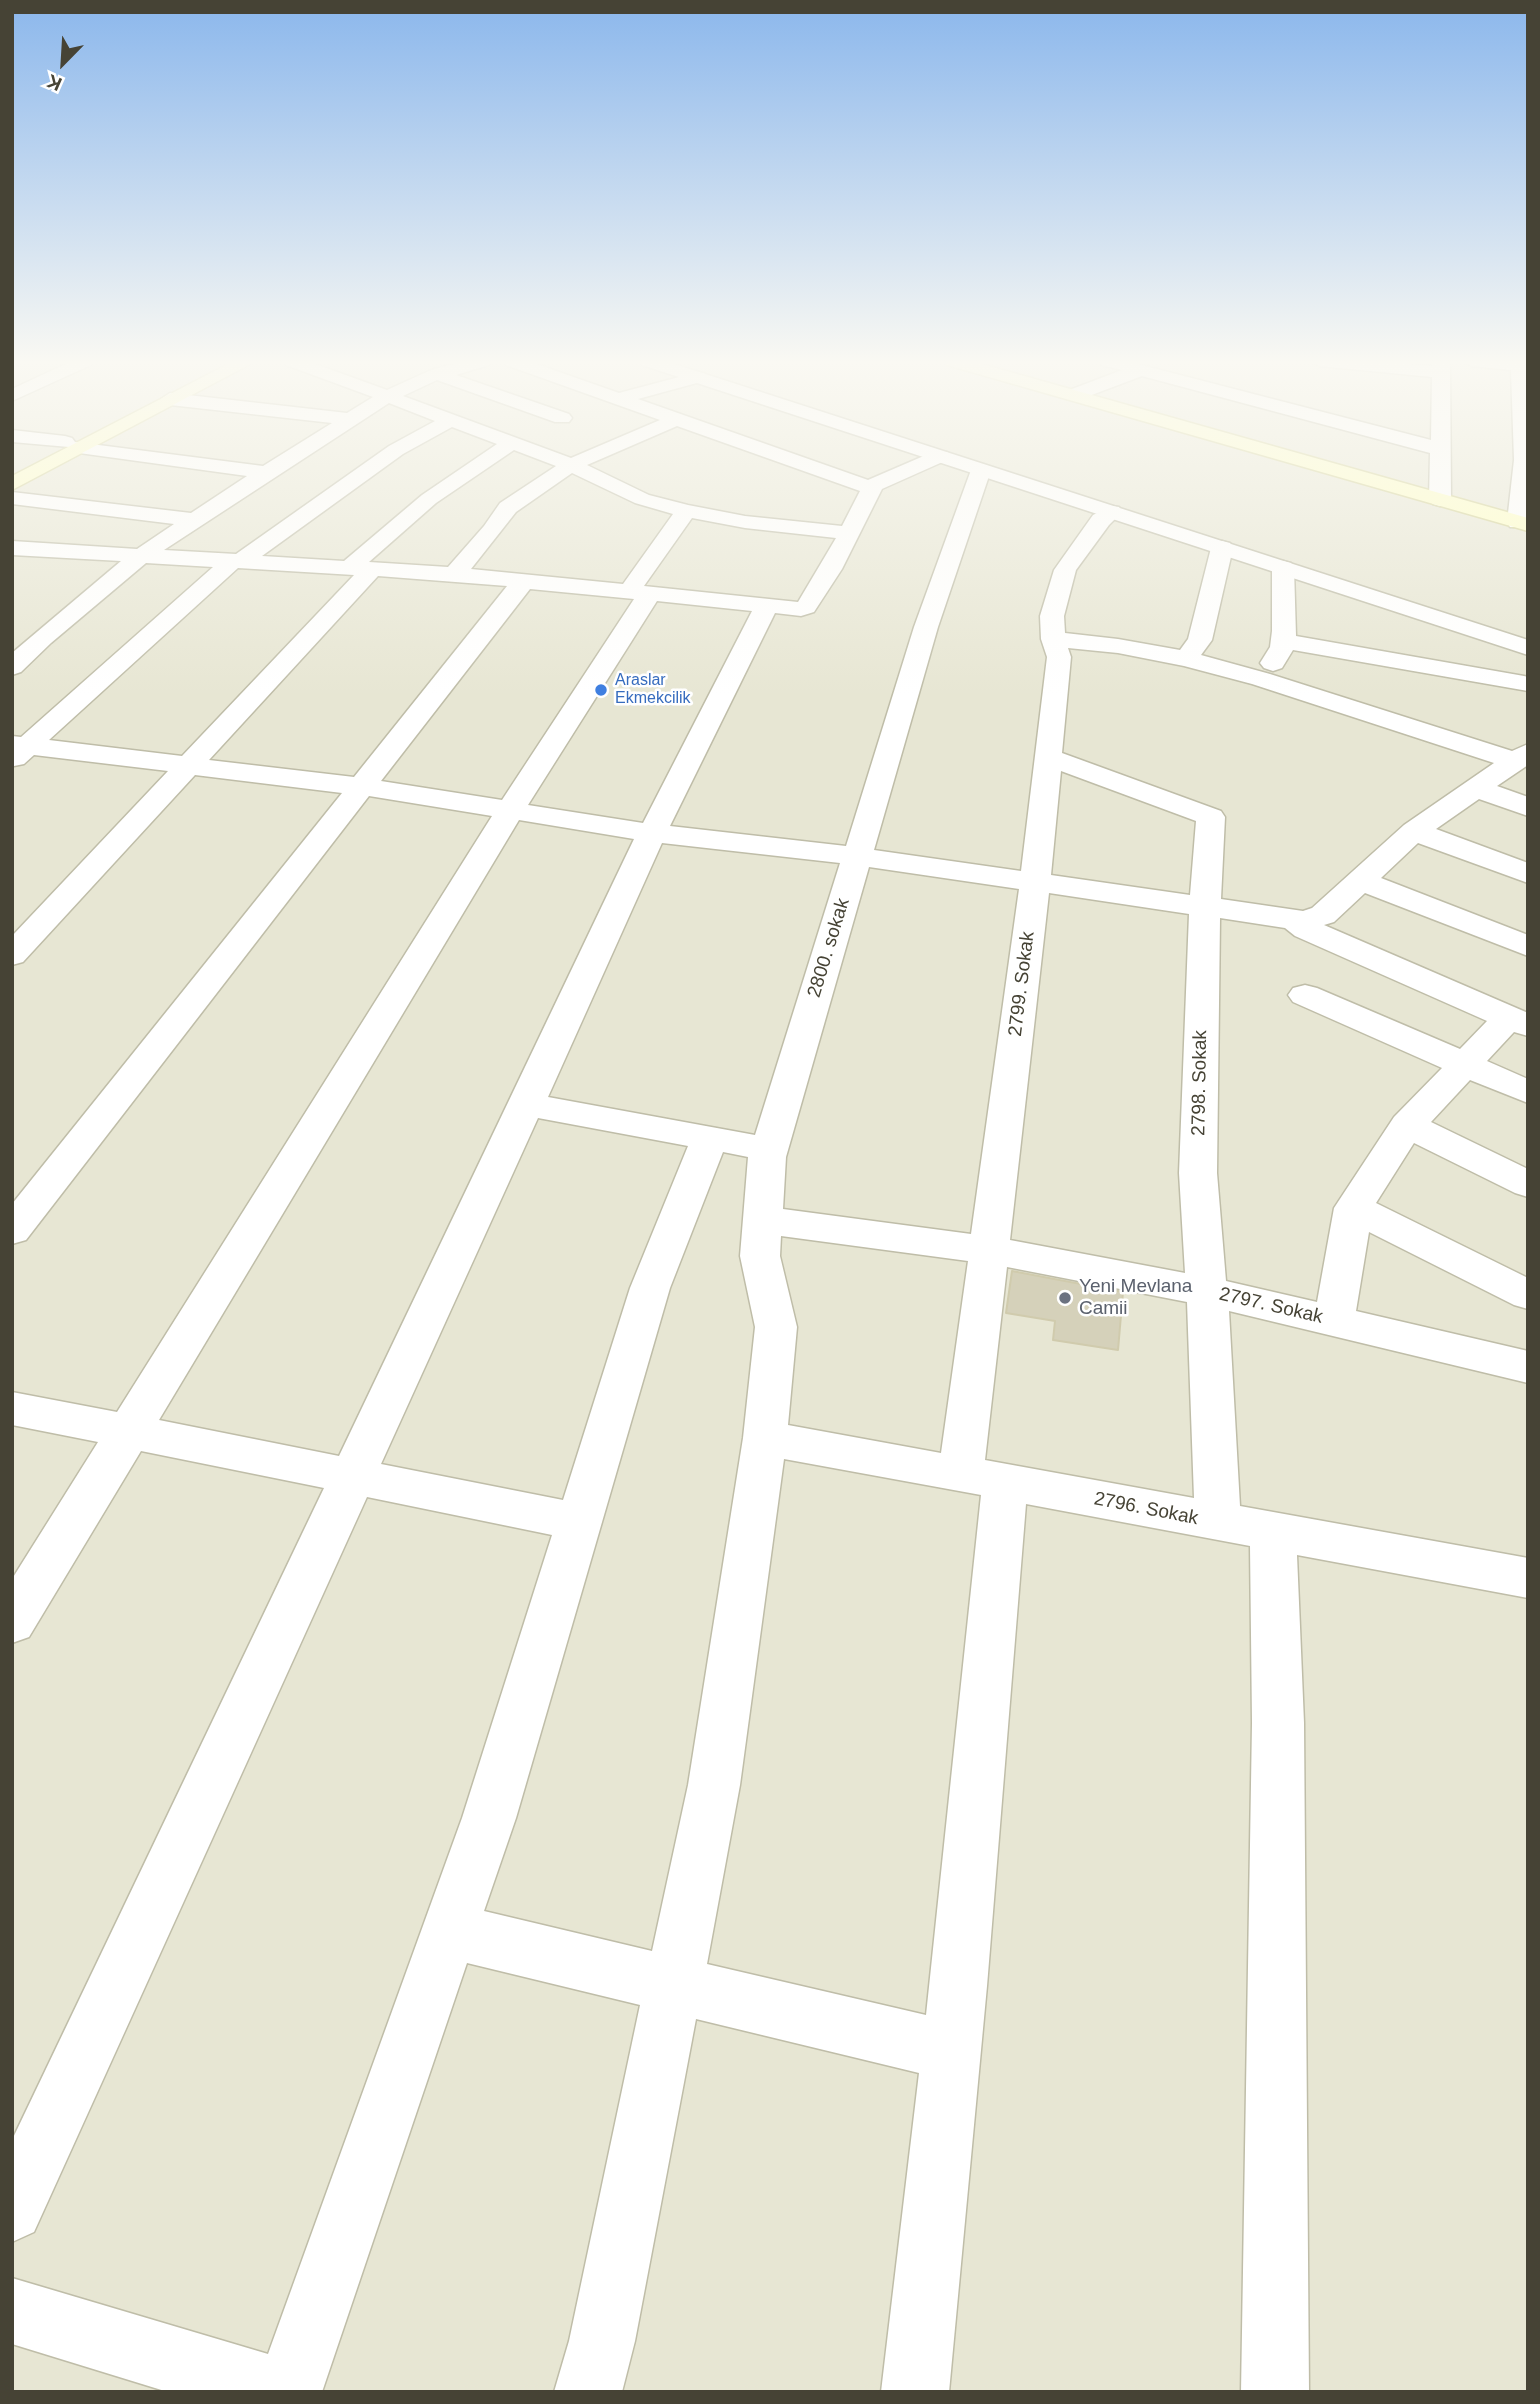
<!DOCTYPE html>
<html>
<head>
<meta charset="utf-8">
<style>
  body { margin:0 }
  #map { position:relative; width:1540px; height:2404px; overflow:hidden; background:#f3f2e5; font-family:Helvetica,sans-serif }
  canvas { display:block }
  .frame { position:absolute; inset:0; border:14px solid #464335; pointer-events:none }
  .north { position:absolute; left:28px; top:28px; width:70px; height:70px; -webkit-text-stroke:5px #fff; paint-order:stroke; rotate:204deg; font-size:19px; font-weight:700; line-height:28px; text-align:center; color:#464335 }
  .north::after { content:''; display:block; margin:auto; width:24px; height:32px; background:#464335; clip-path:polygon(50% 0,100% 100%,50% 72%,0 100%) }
</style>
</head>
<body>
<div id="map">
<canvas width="1540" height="2404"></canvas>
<div class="frame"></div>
<div class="north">K</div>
</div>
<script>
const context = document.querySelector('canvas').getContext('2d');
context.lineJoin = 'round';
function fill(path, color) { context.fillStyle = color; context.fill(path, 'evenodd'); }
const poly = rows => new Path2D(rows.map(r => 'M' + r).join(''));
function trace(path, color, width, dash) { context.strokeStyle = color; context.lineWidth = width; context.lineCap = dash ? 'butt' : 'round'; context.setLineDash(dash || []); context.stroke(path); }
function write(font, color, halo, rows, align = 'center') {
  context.font = font + ' Helvetica,sans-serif'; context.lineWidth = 5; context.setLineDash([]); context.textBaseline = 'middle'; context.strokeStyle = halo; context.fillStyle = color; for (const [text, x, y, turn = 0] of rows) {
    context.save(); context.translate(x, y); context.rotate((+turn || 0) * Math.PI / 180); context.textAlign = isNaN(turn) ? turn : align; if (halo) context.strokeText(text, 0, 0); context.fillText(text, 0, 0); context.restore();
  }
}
const residential = poly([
  [12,361,1528,361,1528,2392,12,2392]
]);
const building = poly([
  [1012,1271,1123,1292,1118,1350,1053,1340,1055,1321,1006,1313,1012,1271]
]);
const minor = poly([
  [72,361,94,361,91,365,12,401,12,389,72,361],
  [283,361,307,361,387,390,431,370,465,361,492,361,489,365,456,375,569,414,572,418,569,422,555,422,437,380,403,396,571,458,660,420,506,365,503,361,528,361,619,393,698,372,704,373,707,377,704,381,638,399,868,480,933,452,947,452,950,456,947,460,882,489,842,569,814,612,801,616,775,613,670,826,846,846,914,627,971,470,974,466,981,464,988,466,991,470,938,627,874,850,1021,871,1047,657,1041,639,1040,616,1054,570,1093,515,1111,506,1119,507,1122,512,1109,525,1076,570,1064,616,1065,633,1118,639,1180,650,1188,639,1211,548,1214,543,1222,541,1230,543,1233,548,1212,640,1201,655,1270,674,1512,751,1528,744,1528,765,1497,786,1528,797,1528,816,1479,799,1436,829,1528,863,1528,883,1418,843,1381,878,1528,935,1528,956,1365,893,1334,922,1324,925,1528,1013,1528,1036,1514,1032,1487,1061,1528,1079,1528,1103,1470,1080,1431,1122,1528,1169,1528,1197,1515,1193,1414,1143,1376,1203,1528,1278,1528,1309,1514,1305,1369,1232,1356,1311,1528,1351,1528,1383,1229,1311,1240,1506,1528,1558,1528,1598,1297,1555,1304,1723,1309,2392,1241,2392,1252,1723,1250,1546,1026,1504,987,1986,949,2392,881,2392,919,2073,696,2019,635,2341,622,2392,554,2392,569,2341,640,2005,467,1963,322,2392,168,2392,12,2344,12,2278,268,2354,462,1818,552,1535,367,1497,34,2232,12,2242,12,2140,324,1488,141,1451,29,1637,12,1643,12,1579,98,1442,12,1425,12,1392,117,1412,492,816,369,796,26,1240,12,1244,12,1204,342,793,195,775,23,962,12,965,12,936,168,771,34,755,24,764,14,766,12,736,21,737,213,567,146,563,51,643,21,672,12,675,12,653,121,561,12,555,12,541,137,549,174,524,12,504,12,492,191,513,247,476,79,453,72,451,69,447,12,442,12,430,65,436,72,438,75,442,263,466,332,423,170,405,161,399,170,393,347,413,373,397,286,365,283,361],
  [389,403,435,421,389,446,236,554,164,550,389,403],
  [677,426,860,491,842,526,745,516,688,505,649,495,587,465,677,426],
  [452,427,497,444,422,495,344,561,262,556,403,454,452,427],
  [514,450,556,466,500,503,484,526,448,567,369,562,436,503,514,450],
  [572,473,635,503,673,514,623,584,471,569,516,512,572,473],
  [692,518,745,528,836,538,798,602,644,586,692,518],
  [238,568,354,575,182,756,49,740,238,568],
  [378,576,507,586,354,777,209,760,378,576],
  [530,589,634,599,502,800,381,781,530,589],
  [657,601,752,611,643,823,528,805,657,601],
  [1068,648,1118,653,1184,666,1252,684,1494,763,1404,825,1312,908,1303,911,1221,899,1225,817,1221,811,1062,753,1071,657,1068,648],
  [1061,771,1196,821,1190,895,1051,875,1061,771],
  [519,820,634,839,339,1456,159,1420,519,820],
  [662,843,840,863,755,1135,548,1097,662,843],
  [869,867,1019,889,971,1234,783,1209,786,1157,869,867],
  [1049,893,1189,914,1179,1173,1185,1273,1010,1240,1049,893],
  [1220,918,1285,928,1295,936,1487,1021,1460,1049,1317,988,1305,985,1293,988,1288,995,1293,1002,1442,1068,1394,1117,1334,1208,1317,1302,1226,1281,1217,1173,1220,918],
  [538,1118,688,1146,630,1288,563,1500,381,1464,538,1118],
  [723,1152,748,1157,740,1256,755,1327,743,1438,688,1785,652,1951,484,1911,516,1818,670,1288,723,1152],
  [781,1236,968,1261,941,1453,788,1425,797,1327,780,1256,781,1236],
  [1007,1267,1187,1302,1194,1498,985,1460,1007,1267],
  [784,1459,981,1495,926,2015,707,1964,740,1785,784,1459],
  [1098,361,1126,361,1431,440,1432,377,1319,366,1310,361,1374,361,1432,366,1432,361,1450,361,1451,500,1447,504,1440,506,1433,504,1429,500,1430,453,1142,376,1081,399,1067,399,1065,395,1067,391,1122,370,1101,365,1098,361],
  [1462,361,1528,361,1526,527,1510,527,1507,522,1514,460,1511,370,1471,366,1462,361],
  [1283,561,1291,563,1294,568,1296,636,1524,676,1528,677,1528,691,1293,650,1282,668,1273,671,1264,668,1260,663,1270,647,1272,631,1272,568,1275,563,1283,561]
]);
const tertiary = poly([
  [639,361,665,361,1528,640,1528,655,642,365,639,361]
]);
const secondary = poly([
  [234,361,256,361,12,490,12,476,234,361],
  [944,361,971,361,1528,518,1528,531,947,365,944,361]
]);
const markers = [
  [601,690,7,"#3f7fe0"],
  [1065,1298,7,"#6b7280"]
];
const farShopnames = [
  ["Araslar",615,681],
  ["Ekmekcilik",615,699]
];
const streetNames = [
  ["2800. sokak",829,948,-73],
  ["2799. Sokak",1022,984,-83],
  ["2798. Sokak",1200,1083,-89],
  ["2797. Sokak",1271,1306,13],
  ["2796. Sokak",1146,1509,11]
];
const worshipNames = [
  ["Yeni Mevlana",1079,1287],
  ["Camii",1079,1309]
];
fill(residential, '#e7e6d3');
fill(building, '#d5d1ba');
trace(building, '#d0cbad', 2);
trace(minor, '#bfbda8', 3);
trace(tertiary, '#bfbda8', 3);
trace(secondary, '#d2d092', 3);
fill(minor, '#fff');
fill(tertiary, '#fff');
fill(secondary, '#ffffc4');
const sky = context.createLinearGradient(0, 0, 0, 697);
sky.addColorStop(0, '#8bb7ec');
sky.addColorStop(0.52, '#faf9f3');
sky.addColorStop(1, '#faf9f300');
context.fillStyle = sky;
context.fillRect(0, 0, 1540, 697);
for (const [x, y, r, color] of markers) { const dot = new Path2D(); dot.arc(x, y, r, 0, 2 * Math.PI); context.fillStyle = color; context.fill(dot); trace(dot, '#fff', 2.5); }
write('16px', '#366cbe', '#fff', farShopnames, 'left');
write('19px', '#464335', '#fff', streetNames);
write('19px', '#5b616d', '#fff', worshipNames, 'left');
</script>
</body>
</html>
